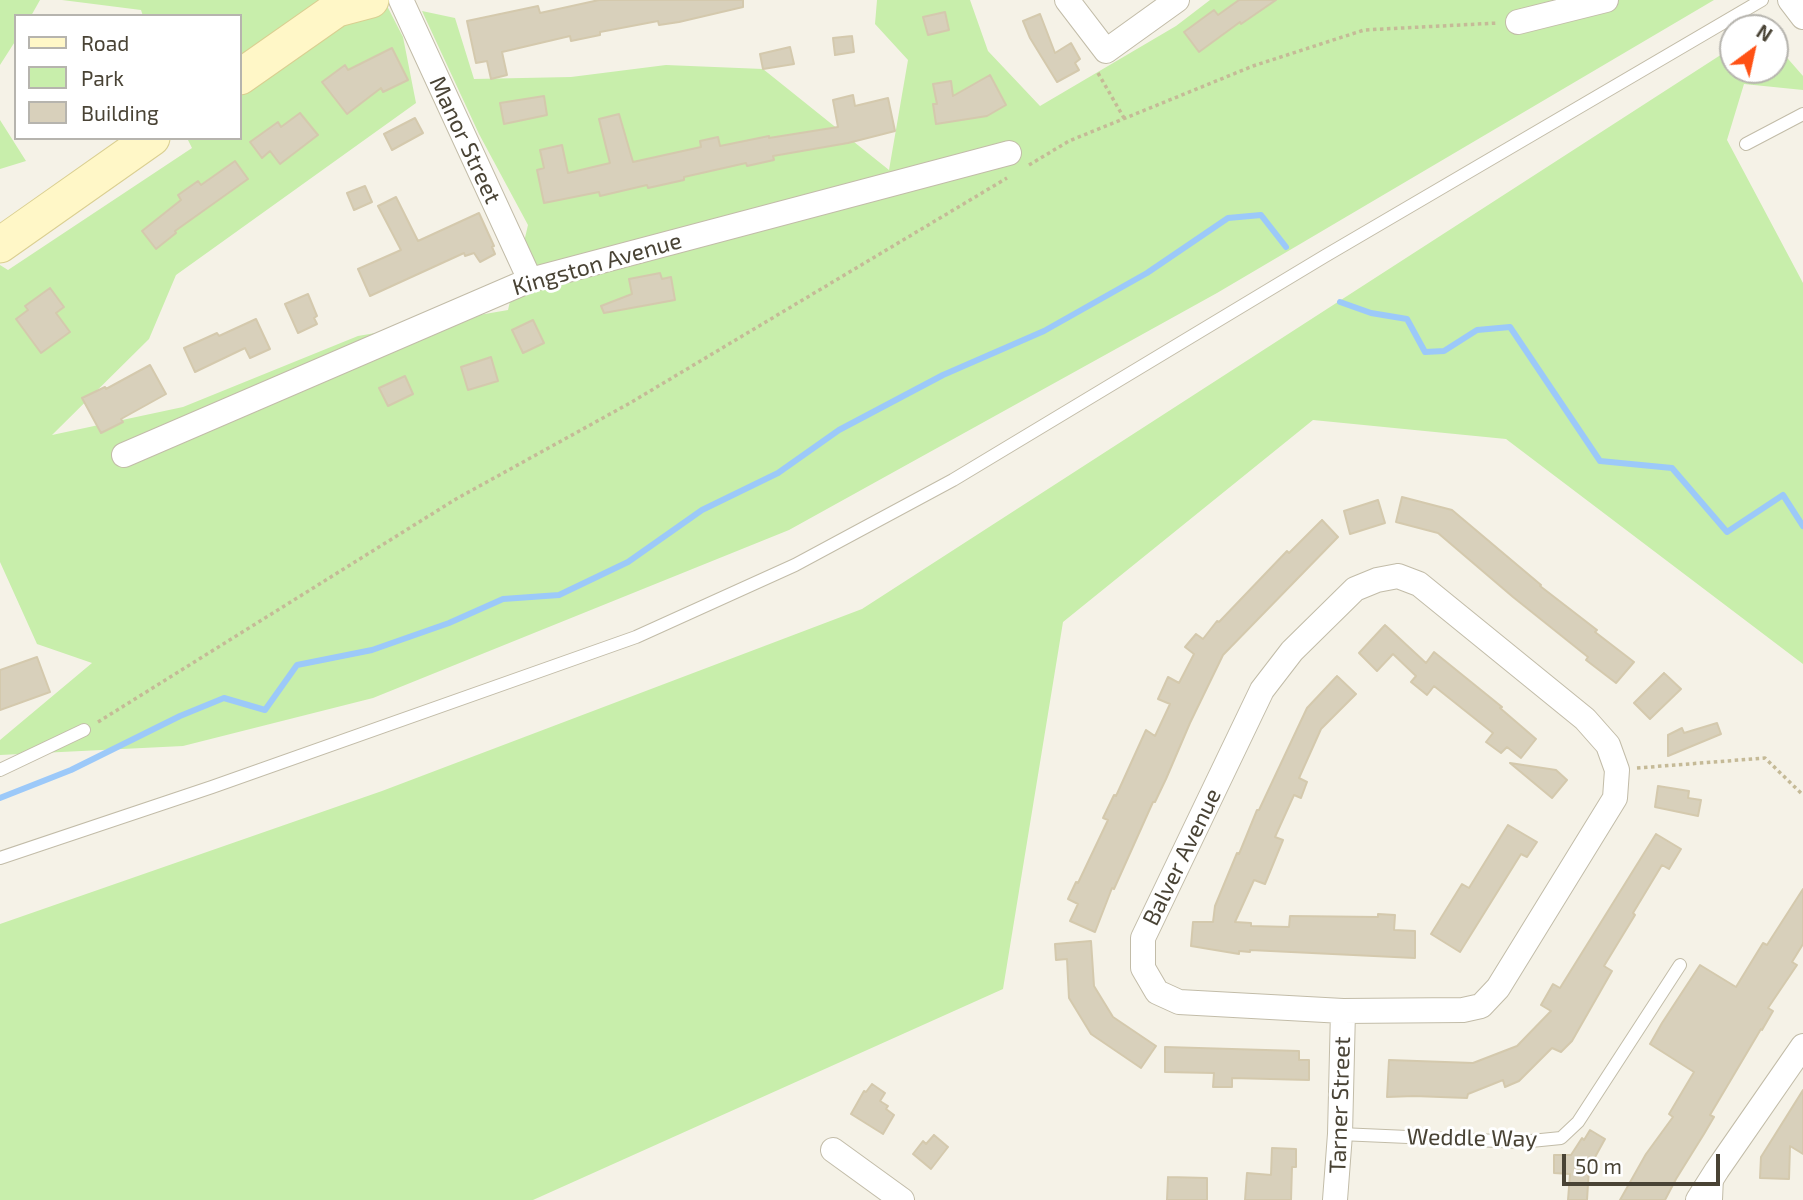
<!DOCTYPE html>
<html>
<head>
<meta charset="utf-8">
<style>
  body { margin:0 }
  #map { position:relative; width:1803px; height:1200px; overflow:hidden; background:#f5f2e7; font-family:"Exo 2",sans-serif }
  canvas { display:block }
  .legend { position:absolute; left:14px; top:14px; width:228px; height:126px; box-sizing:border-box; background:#fff; border:2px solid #b6b4ae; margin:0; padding:9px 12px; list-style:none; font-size:21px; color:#494335 }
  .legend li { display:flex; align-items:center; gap:14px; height:35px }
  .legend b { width:35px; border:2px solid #b6b4ae }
  .north { position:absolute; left:1719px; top:14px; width:70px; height:70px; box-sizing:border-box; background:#fff; border:2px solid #b6b4ae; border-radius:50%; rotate:33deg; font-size:19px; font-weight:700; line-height:28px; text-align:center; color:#494335 }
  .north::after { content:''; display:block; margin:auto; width:24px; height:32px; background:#ff5114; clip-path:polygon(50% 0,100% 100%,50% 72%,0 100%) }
  .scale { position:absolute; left:1562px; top:1154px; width:158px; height:32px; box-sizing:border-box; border:4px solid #494335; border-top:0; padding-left:9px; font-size:21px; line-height:24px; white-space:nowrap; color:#494335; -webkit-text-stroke:5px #fff; paint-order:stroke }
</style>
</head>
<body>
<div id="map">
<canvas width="1803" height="1200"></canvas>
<ul class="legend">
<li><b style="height:9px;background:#fff7c7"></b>Road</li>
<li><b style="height:19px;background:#c8eeab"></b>Park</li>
<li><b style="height:19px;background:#d8d0bb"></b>Building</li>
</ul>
<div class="north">N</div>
<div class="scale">50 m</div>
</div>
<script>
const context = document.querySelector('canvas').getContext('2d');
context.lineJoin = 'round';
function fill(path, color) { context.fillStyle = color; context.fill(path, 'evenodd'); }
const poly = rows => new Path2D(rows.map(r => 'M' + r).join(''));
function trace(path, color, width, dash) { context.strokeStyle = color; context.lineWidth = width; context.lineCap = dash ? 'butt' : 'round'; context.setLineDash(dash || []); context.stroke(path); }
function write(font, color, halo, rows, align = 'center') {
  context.font = font + ' "Exo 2",sans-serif'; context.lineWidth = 6; context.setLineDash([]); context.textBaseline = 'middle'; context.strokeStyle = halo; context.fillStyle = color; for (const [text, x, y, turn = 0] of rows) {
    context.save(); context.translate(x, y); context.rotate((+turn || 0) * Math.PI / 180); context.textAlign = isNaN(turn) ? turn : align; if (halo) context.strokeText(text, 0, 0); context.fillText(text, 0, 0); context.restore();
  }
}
const green = poly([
  [0,0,40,0,31,16,16,16,16,40,0,65],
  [62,0,384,0,403,37,416,103,176,275,149,339,52,435,183,407,358,336,508,310,528,225,479,134,422,11,455,18,474,79,571,77,666,65,763,69,889,170,908,60,875,24,877,0,970,0,988,51,1040,106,1176,26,1210,0,1714,0,1217,293,789,530,373,698,183,746,0,755,0,740,92,663,37,644,0,562,0,265,8,270,192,148,187,138,240,138,240,16,143,16,141,10],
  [1775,44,1803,76,1803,90,1744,84,1727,140,1803,283,1803,664,1506,439,1313,420,1063,622,1003,989,533,1200,0,1200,0,924,382,791,862,609,1733,47,1733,70,1775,70],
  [0,120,26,161,0,169]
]);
const stream = poly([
  [1340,302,1371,313,1407,319,1425,352,1444,351,1477,330,1510,327,1600,461,1672,468,1727,532,1783,495,1803,526],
  [0,798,71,770,180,716,224,698,265,710,297,665,372,650,449,623,503,599,559,595,628,562,702,510,778,473,839,430,943,375,1044,331,1147,273,1228,218,1261,215,1286,247]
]);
const building = poly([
  [599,0,743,0,743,7,679,22,659,25,658,21,600,32,600,35,571,41,570,36,502,52,507,75,491,79,487,61,476,63,467,21,538,6,540,13,599,0],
  [1239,0,1276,0,1241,24,1240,22,1199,52,1184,32,1214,10,1218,15,1239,0],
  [945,12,949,30,928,35,923,17,945,12],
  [1040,14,1055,53,1071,43,1080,59,1075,63,1079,70,1057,82,1030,38,1023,21,1040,14],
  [852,36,854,52,835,55,833,38,852,36],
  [790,47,794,64,763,69,760,54,790,47],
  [392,48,408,80,383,92,381,88,347,114,322,82,345,65,348,70,392,48],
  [990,75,1006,105,987,116,936,124,933,104,937,104,933,84,951,81,953,96,990,75],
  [853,95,855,106,888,98,895,131,848,143,773,156,774,160,747,166,746,163,684,177,684,180,648,188,647,185,600,196,599,192,544,203,537,170,544,168,540,150,562,145,568,173,610,163,599,119,619,114,633,162,701,147,700,141,718,137,720,146,769,136,769,138,838,127,833,100,853,95],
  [544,96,547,115,504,124,500,103,544,96],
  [300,113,318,135,280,164,270,151,262,158,250,142,278,122,281,127,300,113],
  [415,118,423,133,392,150,384,134,415,118],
  [235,161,248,179,175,231,176,233,156,249,142,231,181,200,178,195,198,181,201,185,235,161],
  [365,186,372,202,354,210,347,193,365,186],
  [396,197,418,241,479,213,494,246,492,247,495,254,480,262,474,253,465,256,464,253,370,296,358,269,401,250,378,206,396,197],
  [660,273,662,279,671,277,675,300,604,313,601,306,632,294,629,279,660,273],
  [50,288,64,307,56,313,70,332,41,353,16,319,28,310,25,306,50,288],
  [308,294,317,316,314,318,317,324,298,333,285,304,308,294],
  [256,319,270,349,250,358,245,348,195,372,184,348,217,333,219,336,256,319],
  [533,320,544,343,523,353,512,330,533,320],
  [491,357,498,381,468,390,461,367,491,357],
  [150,365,166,394,121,419,123,422,101,433,82,398,105,387,106,389,150,365],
  [405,376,413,394,388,406,379,388,405,376],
  [1402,497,1452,510,1541,585,1540,586,1597,630,1595,632,1634,662,1616,683,1586,660,1588,657,1513,597,1438,533,1396,522,1402,497],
  [1378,500,1385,523,1350,534,1344,511,1378,500],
  [1322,520,1338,537,1223,655,1190,723,1166,779,1155,802,1153,802,1114,889,1112,888,1095,932,1070,921,1078,904,1068,899,1076,882,1078,883,1108,820,1103,818,1114,795,1116,796,1146,730,1155,736,1170,704,1158,699,1168,677,1179,683,1194,654,1185,647,1196,634,1203,639,1217,621,1219,622,1287,551,1289,553,1322,520],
  [1385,625,1426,663,1434,652,1502,707,1500,708,1536,739,1521,758,1507,747,1501,753,1486,742,1493,733,1434,686,1427,695,1411,682,1416,676,1393,654,1377,671,1359,653,1385,625],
  [37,657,50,692,0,710,0,670,37,657],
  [1664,673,1681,689,1650,719,1634,703,1664,673],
  [1337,676,1356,694,1321,729,1299,778,1307,782,1301,798,1294,795,1275,837,1283,840,1265,884,1254,880,1235,922,1251,923,1251,926,1289,927,1290,916,1378,917,1378,914,1395,915,1394,930,1415,931,1415,958,1250,950,1250,952,1239,951,1239,954,1191,946,1193,922,1213,922,1215,906,1237,853,1239,854,1257,810,1259,810,1307,708,1337,676],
  [1717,723,1721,734,1668,756,1668,735,1682,728,1684,733,1717,723],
  [1510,763,1556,770,1567,780,1552,798,1510,763],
  [1658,786,1689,791,1688,798,1701,800,1698,816,1655,807,1658,786],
  [1508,825,1537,842,1527,857,1521,854,1460,952,1431,934,1462,884,1469,888,1508,825],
  [1656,834,1681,849,1669,869,1662,865,1633,913,1635,915,1604,966,1612,971,1572,1041,1561,1052,1552,1048,1519,1081,1505,1087,1503,1080,1468,1094,1467,1098,1414,1096,1387,1097,1389,1060,1473,1063,1517,1046,1551,1011,1541,1005,1553,984,1560,988,1656,834],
  [1803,889,1803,944,1792,962,1797,965,1768,1008,1773,1011,1762,1030,1761,1029,1710,1115,1714,1117,1704,1134,1676,1179,1665,1200,1620,1200,1646,1154,1673,1117,1669,1114,1694,1072,1650,1044,1662,1023,1700,965,1736,987,1763,943,1767,945,1803,889],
  [1091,941,1094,986,1113,1017,1156,1046,1141,1068,1091,1034,1069,998,1067,959,1056,960,1055,944,1091,941],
  [1165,1047,1299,1051,1299,1060,1309,1060,1309,1080,1232,1078,1232,1087,1213,1087,1214,1073,1165,1072,1165,1047],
  [872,1084,885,1093,880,1101,888,1106,886,1109,894,1115,883,1134,851,1114,864,1091,866,1092,872,1084],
  [1803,1090,1803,1154,1790,1146,1789,1179,1760,1178,1761,1157,1803,1090],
  [1590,1130,1605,1139,1589,1168,1587,1200,1568,1200,1570,1174,1554,1173,1554,1155,1571,1155,1582,1138,1584,1140,1590,1130],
  [934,1135,948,1147,931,1169,913,1154,923,1141,926,1144,934,1135],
  [1272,1148,1296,1149,1296,1167,1292,1167,1291,1200,1245,1200,1247,1173,1271,1175,1272,1148],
  [1168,1177,1207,1178,1207,1200,1167,1200,1168,1177]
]);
const path = poly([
  [1098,73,1124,118],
  [1029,165,1069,141,1253,66,1364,30,1498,23],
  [98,722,456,499,630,403,1007,178],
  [1637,768,1765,758,1803,795]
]);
const lane = poly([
  [1746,144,1803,114],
  [0,770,84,730],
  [0,858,212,787,636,637,795,565,953,480,1325,256,1762,0],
  [1340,1134,1521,1142,1561,1138,1578,1122,1680,965],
  [1716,1200,1717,1177]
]);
const street = poly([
  [401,0,530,280],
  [1067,0,1106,51,1177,0],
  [1790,0,1803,17],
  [1518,22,1606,0],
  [124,455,530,280,1009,153],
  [1398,576,1419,584,1585,719,1608,745,1617,770,1615,798,1498,988,1481,1006,1463,1010,1343,1011,1179,1002,1157,992,1143,968,1143,938,1262,690,1292,651,1355,589,1377,580,1398,576],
  [833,1150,902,1200],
  [1335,1200,1340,1134,1343,1011],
  [1698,1200,1717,1170,1803,1046]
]);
const secondary = poly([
  [240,77,337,9,371,0],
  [0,245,152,138]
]);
const streetNames = [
  ["Manor Street",465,140,65],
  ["Kingston Avenue",597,264,-16],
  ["Balver Avenue",1182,857,-64],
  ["Tarner Street",1340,1105,-88],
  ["Weddle Way",1472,1138,1]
];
fill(green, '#c8eeab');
trace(stream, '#9cc9f9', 6);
fill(building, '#d8d0bb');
trace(building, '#d4c9ad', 2);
trace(lane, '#c2bca8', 14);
trace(street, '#c2bca8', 26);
trace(secondary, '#dacf91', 37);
trace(path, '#c5ba97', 3.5, [3.5, 3.5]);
trace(lane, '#fff', 12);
trace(street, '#fff', 24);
trace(secondary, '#fff7c7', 35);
write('23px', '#494335', '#fff', streetNames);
</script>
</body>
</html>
